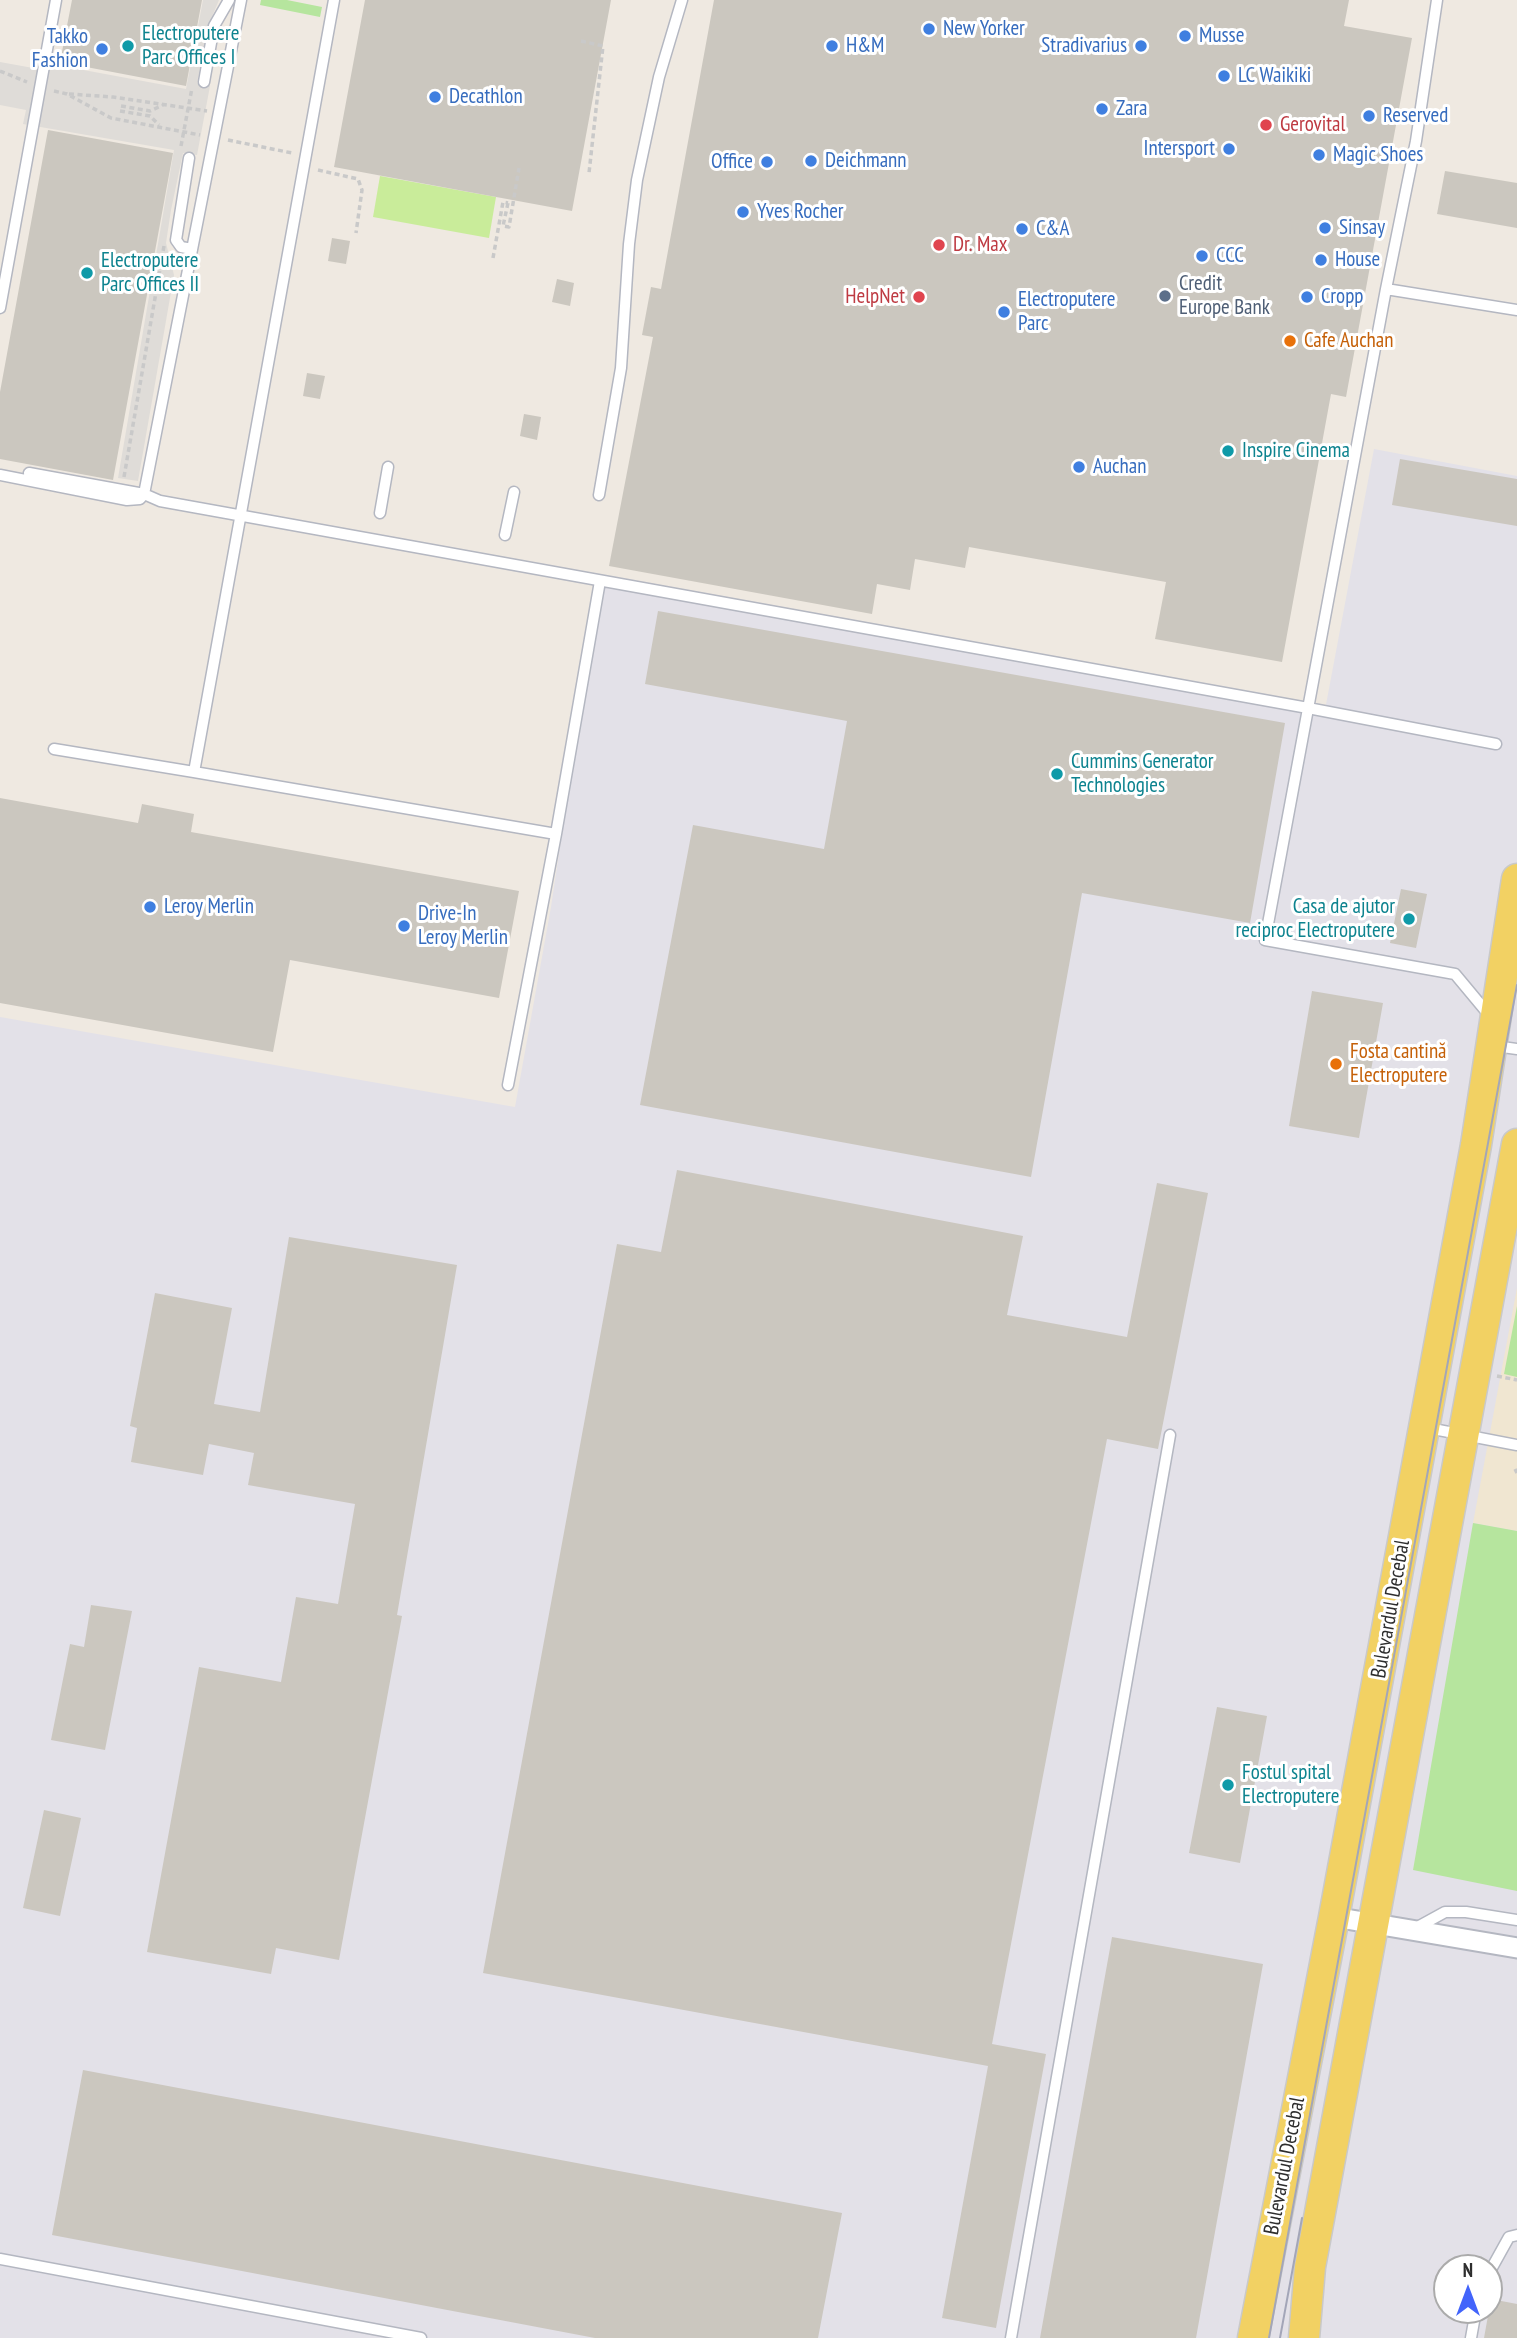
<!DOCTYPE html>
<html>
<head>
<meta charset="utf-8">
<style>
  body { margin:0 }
  #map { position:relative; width:1517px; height:2338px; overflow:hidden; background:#efe9e1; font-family:"PT Sans Narrow",sans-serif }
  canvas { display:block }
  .north { position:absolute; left:1433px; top:2254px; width:70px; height:70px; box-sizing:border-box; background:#fff; border:2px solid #ababab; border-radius:50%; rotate:0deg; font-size:19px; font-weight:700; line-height:28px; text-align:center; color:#2e2e2e }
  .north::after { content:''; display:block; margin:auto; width:24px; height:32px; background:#4264fb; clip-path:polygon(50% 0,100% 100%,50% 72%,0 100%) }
</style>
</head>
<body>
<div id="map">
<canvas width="1517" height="2338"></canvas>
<div class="north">N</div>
</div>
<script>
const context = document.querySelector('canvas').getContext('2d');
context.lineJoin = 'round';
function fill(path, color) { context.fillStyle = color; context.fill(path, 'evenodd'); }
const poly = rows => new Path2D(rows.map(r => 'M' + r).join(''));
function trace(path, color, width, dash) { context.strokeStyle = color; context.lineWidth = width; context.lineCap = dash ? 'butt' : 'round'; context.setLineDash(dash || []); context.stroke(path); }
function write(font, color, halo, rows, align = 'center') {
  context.font = font + ' "PT Sans Narrow",sans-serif'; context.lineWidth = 6; context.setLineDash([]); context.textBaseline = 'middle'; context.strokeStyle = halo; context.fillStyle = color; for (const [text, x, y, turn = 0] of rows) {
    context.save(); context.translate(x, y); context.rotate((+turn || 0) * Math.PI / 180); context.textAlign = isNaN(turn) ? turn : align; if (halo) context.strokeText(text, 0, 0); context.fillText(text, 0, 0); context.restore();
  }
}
const industrial = poly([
  [1374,449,1517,476,1517,2338,0,2338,0,1017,515,1107,551,907,600,581,1325,710],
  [1447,2268,1489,2268,1489,2310,1447,2310]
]);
const education = poly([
  [1517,1288,1517,1531,1473,1523]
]);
const green = poly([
  [261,0,287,0,322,7,320,17,260,5],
  [1517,1306,1517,1377,1504,1374],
  [1473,1523,1517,1531,1517,1891,1413,1870]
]);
const pitch = poly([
  [380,176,496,197,489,238,373,217]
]);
const plaza = poly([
  [203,0,219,0,208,26,197,83,210,86,197,155,183,153,171,210,166,243,174,275,138,481,118,478,174,150,23,124,26,110,0,105,0,62,33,68,35,61,186,89]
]);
const building = poly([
  [72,0,202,0,186,86,60,62],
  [365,0,611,0,572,211,334,167],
  [714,0,1349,0,1344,26,1412,38,1346,397,1331,394,1282,662,1155,639,1166,582,969,547,965,568,915,559,910,590,877,584,872,614,609,566,653,337,642,335,651,287,661,289],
  [48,130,173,153,113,480,0,459,0,392],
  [1445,171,1517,183,1517,228,1437,214],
  [332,238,350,241,346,264,328,261],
  [557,279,574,283,570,306,552,302],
  [307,373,325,376,320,399,303,396],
  [524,414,541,417,537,440,520,436],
  [1400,459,1517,479,1517,526,1392,505],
  [658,611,1285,723,1250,923,1082,893,1031,1177,640,1105,693,825,824,849,847,721,645,684],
  [0,798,138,823,142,804,194,814,191,832,519,891,499,998,290,960,273,1052,0,1003],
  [1401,889,1427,894,1416,948,1390,943],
  [1312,991,1383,1003,1359,1138,1289,1126],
  [677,1170,1023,1236,1007,1315,1127,1337,1157,1183,1208,1193,1158,1449,1107,1439,992,2044,1046,2054,996,2328,942,2318,988,2066,483,1973,617,1244,661,1252],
  [289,1237,457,1265,397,1615,402,1616,339,1960,276,1948,271,1974,147,1952,199,1667,281,1682,296,1597,338,1604,355,1504,248,1485,254,1453,209,1444,203,1475,131,1462,137,1428,130,1426,155,1293,232,1308,214,1404,260,1412],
  [91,1605,132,1611,105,1750,51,1740,70,1644,84,1647],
  [1217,1707,1267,1716,1240,1863,1189,1853],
  [44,1810,81,1818,60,1916,23,1908],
  [1112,1937,1263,1964,1196,2338,1040,2338],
  [83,2070,842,2213,818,2338,595,2338,52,2235],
  [1491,2299,1517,2304,1517,2338,1484,2338]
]);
const path = poly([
  [581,41,603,46,589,173],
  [0,71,27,82],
  [54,91,67,94,111,118,200,135],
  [69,94,113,97,207,111],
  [121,106,150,111,163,105],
  [120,111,150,116,159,125],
  [228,140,292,153],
  [181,146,192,88],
  [318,170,358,179,362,190,356,233],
  [508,203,503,226,509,227,519,168],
  [493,258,503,202,508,203],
  [124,477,164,246],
  [1497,1376,1517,1380],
  [1515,1469,1517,1473]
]);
const service = poly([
  [1437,0,1416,141,1386,289,1265,940,1455,974,1490,1016],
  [204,82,214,26,229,0],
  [189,158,176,240,181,247,192,249],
  [1386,289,1517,310],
  [0,308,56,0],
  [29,473,144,494,160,501,1308,708,1496,744],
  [0,475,127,500,140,499,144,494,241,0],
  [599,495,621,368,629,244,637,180,659,77,682,0],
  [380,513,388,467],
  [505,535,514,492],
  [54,749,194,772,334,0],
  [194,772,556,834],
  [1495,1046,1517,1049],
  [508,1085,556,834,600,581],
  [1428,1428,1517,1445],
  [1414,1929,1445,1912,1466,1912,1517,1920],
  [0,2259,421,2338],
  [1489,2273,1509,2237,1517,2235],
  [1011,2338,1170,1435],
  [1471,2338,1476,2310]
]);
const minor = poly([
  [1334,1917,1517,1948]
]);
const primary = poly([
  [1253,2338,1334,1917,1476,1145,1517,879],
  [1304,2338,1310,2267,1517,1144]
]);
const tram = poly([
  [1269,2338,1517,985],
  [1280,2338,1302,2218]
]);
const markers = [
  [929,29,7,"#3f7fe0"],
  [1185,36,7,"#3f7fe0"],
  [128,46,7,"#0f9aa8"],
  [832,46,7,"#3f7fe0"],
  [1141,46,7,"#3f7fe0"],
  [102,49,7,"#3f7fe0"],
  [1224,76,7,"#3f7fe0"],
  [435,97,7,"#3f7fe0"],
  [1102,109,7,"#3f7fe0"],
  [1369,116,7,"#3f7fe0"],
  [1266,125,7,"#e0444e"],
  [1229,149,7,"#3f7fe0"],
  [1319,155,7,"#3f7fe0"],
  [811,161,7,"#3f7fe0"],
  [767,162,7,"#3f7fe0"],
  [743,212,7,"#3f7fe0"],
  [1325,228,7,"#3f7fe0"],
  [1022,229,7,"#3f7fe0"],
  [939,245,7,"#e0444e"],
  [1202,256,7,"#3f7fe0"],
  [1321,260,7,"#3f7fe0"],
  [87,273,7,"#0f9aa8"],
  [1165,296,7,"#5c6f8a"],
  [919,297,7,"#e0444e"],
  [1307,297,7,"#3f7fe0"],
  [1004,312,7,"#3f7fe0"],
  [1290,341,7,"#e8710a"],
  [1228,451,7,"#0f9aa8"],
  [1079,467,7,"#3f7fe0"],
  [1057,774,7,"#0f9aa8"],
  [150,907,7,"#3f7fe0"],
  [1409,919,7,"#0f9aa8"],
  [404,926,7,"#3f7fe0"],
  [1336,1064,7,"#e8710a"],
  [1228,1785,7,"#0f9aa8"]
];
const shopNames = [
  ["New Yorker",943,29],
  ["Musse",1199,36],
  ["Takko",88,37,"right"],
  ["Fashion",88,61,"right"],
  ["H&M",846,46],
  ["Stradivarius",1127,46,"right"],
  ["LC Waikiki",1238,76],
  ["Decathlon",449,97],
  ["Zara",1116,109],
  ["Reserved",1383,116],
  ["Intersport",1215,149,"right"],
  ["Magic Shoes",1333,155],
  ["Deichmann",825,161],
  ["Office",753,162,"right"],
  ["Yves Rocher",757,212],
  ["Sinsay",1339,228],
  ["C&A",1036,229],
  ["CCC",1216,256],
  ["House",1335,260],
  ["Cropp",1321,297],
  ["Electroputere",1018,300],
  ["Parc",1018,324],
  ["Auchan",1093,467],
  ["Leroy Merlin",164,907],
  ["Drive-In",418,914],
  ["Leroy Merlin",418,938]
];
const cultureNames = [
  ["Electroputere",142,34],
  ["Parc Offices I",142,58],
  ["Electroputere",101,261],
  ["Parc Offices II",101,285],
  ["Inspire Cinema",1242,451],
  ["Cummins Generator",1071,762],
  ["Technologies",1071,786],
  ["Casa de ajutor",1395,907,"right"],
  ["reciproc Electroputere",1395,931,"right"],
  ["Fostul spital",1242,1773],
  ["Electroputere",1242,1797]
];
const healthNames = [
  ["Gerovital",1280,125],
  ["Dr. Max",953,245],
  ["HelpNet",905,297,"right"]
];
const serviceNames = [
  ["Credit",1179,284],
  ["Europe Bank",1179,308]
];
const foodNames = [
  ["Cafe Auchan",1304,341],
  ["Fosta cantină",1350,1052],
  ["Electroputere",1350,1076]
];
const streetNames = [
  ["Bulevardul Decebal",1391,1609,-80],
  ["Bulevardul Decebal",1285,2166,-79]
];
fill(industrial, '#e3e1e8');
fill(education, '#f0e6d1');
fill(green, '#b6e59e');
fill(pitch, '#c9ec9a');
fill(plaza, '#dfdcd8');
fill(building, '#cbc7bf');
trace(service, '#b4b7c1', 13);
trace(minor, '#b4b7c1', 23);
trace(primary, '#c9c9c9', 33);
trace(path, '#c9c9c9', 3.5, [5, 3.5]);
trace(service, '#fff', 10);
trace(minor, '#fff', 19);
trace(primary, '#f2d163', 30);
trace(tram, '#a3a6b8', 2);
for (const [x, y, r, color] of markers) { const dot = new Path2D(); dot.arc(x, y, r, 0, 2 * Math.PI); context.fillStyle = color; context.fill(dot); trace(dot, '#fff', 2.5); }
write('21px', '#366cbe', '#fff', shopNames, 'left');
write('21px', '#0d838f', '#fff', cultureNames, 'left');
write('21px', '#be3a42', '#fff', healthNames, 'left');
write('21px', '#4e5e75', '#fff', serviceNames, 'left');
write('21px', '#c56008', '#fff', foodNames, 'left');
write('21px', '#2e2e2e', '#fff', streetNames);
</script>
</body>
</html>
